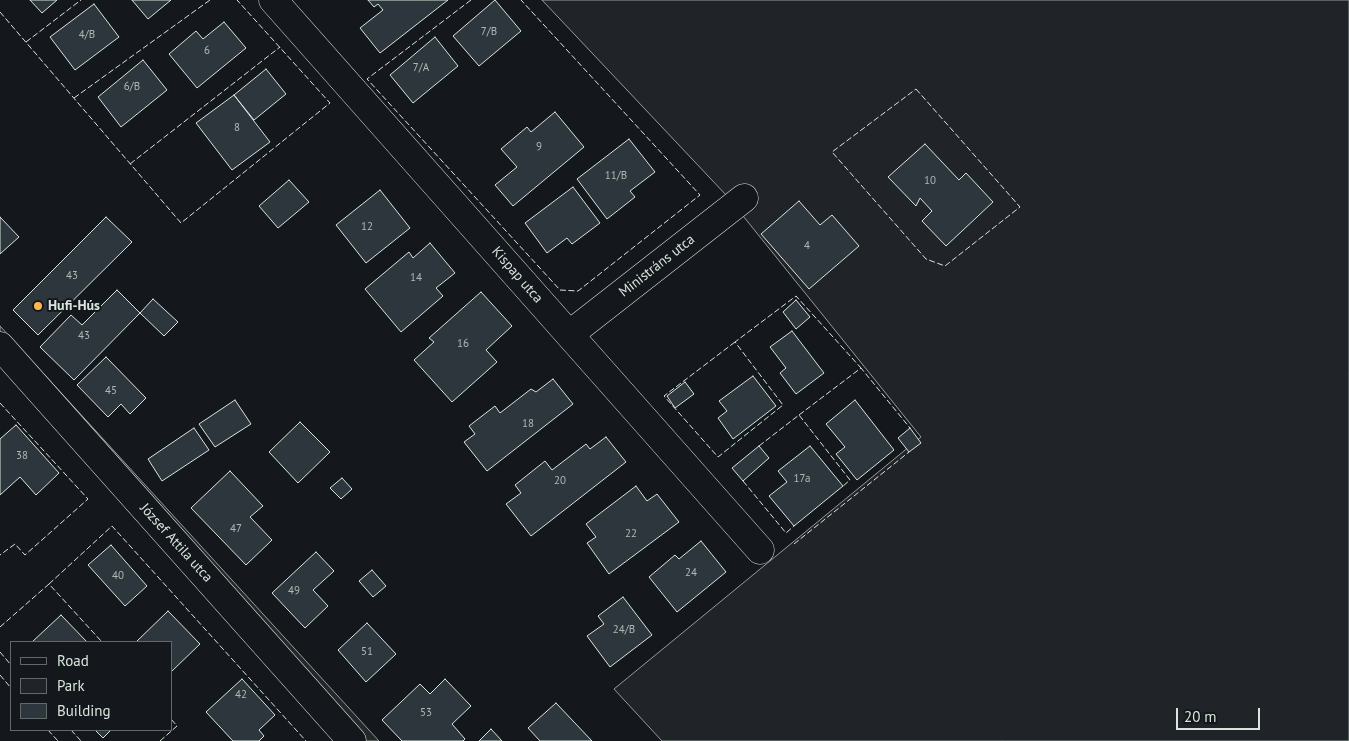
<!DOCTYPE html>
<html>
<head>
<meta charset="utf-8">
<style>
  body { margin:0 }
  #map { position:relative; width:1349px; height:741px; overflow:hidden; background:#14181c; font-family:"PT Sans",sans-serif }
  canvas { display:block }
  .legend { position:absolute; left:10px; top:641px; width:162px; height:90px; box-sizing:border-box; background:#14181c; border:1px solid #626a69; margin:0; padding:6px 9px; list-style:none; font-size:15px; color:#d8e6dc }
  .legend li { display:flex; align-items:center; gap:10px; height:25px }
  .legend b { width:25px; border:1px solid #626a69 }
  .scale { position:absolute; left:1176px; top:708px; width:84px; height:22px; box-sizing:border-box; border:2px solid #d8e6dc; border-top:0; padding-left:6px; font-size:15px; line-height:18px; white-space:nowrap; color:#d8e6dc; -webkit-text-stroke:4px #14181c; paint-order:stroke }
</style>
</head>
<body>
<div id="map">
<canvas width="1349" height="741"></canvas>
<ul class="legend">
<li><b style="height:6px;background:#14181c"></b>Road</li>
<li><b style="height:14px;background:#202428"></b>Park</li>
<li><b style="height:14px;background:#2c363c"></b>Building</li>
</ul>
<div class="scale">20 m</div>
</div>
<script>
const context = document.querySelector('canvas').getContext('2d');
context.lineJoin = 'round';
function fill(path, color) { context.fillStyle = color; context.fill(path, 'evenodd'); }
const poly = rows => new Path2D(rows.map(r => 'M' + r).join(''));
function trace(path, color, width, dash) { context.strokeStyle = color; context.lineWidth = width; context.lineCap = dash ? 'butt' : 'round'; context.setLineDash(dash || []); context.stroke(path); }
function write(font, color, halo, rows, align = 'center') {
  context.font = font + ' "PT Sans",sans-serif'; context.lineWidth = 4; context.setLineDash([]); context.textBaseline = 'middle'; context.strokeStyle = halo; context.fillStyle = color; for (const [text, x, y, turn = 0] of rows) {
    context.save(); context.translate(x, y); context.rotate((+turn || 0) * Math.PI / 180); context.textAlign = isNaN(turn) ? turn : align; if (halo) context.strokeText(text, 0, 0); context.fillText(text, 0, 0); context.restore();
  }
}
const green = poly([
  [542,0,1349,0,1349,741,662,741,614,689,921,437,727,196,542,0]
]);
const parking = poly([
  [0,326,379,741,365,741,0,339,0,326]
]);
const building = poly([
  [30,0,57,0,42,13,30,0],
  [132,0,171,0,148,19,132,0],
  [368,0,448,0,380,53,360,28,383,10,378,4,374,7,368,0],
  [495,0,521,31,479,66,453,36,495,0],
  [94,4,119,37,75,70,50,37,94,4],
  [224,22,246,48,197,88,169,54,196,31,203,39,224,22],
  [435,37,458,66,413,103,390,75,435,37],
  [143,60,167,90,121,127,98,97,143,60],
  [266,69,286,94,254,120,234,95,266,69],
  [234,95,270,142,232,170,196,123,234,95],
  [555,112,584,147,513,206,495,185,517,167,501,149,527,127,531,132,555,112],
  [629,139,655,172,630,191,635,197,607,219,577,179,629,139],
  [925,144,959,180,966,173,993,202,946,246,922,221,932,211,920,198,916,206,888,177,925,144],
  [289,180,309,202,278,228,259,206,289,180],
  [573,187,600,223,572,244,567,238,547,253,525,223,573,187],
  [380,190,410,228,366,263,336,225,380,190],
  [799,201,820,225,832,215,859,246,809,289,761,234,799,201],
  [0,217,19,237,0,254,0,217],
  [106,217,132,242,38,335,13,310,106,217],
  [430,243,455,273,436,288,443,296,401,332,365,289,409,252,413,258,430,243],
  [117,290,140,313,74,380,40,347,71,315,82,325,117,290],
  [481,292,512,326,486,350,497,362,452,402,414,360,434,342,429,338,481,292],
  [153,299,178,322,164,336,140,313,153,299],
  [796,300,810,317,796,329,783,312,796,300],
  [792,331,824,373,796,394,780,373,786,368,770,347,792,331],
  [106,357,146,398,130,414,121,404,108,417,77,385,106,357],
  [753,376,776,406,733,439,718,418,727,411,719,401,753,376],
  [553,379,573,404,487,471,464,442,475,434,469,426,495,406,500,413,531,389,536,392,553,379],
  [685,382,694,394,675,408,667,396,685,382],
  [235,400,251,424,215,447,199,424,235,400],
  [855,400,894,450,857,480,836,454,845,447,826,424,855,400],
  [300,422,330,452,298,483,269,452,300,422],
  [16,425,59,473,36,495,20,477,0,495,0,439,16,425],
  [194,428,209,450,162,481,148,459,194,428],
  [910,428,921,443,909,452,898,438,910,428],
  [606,437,626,462,531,536,506,504,521,493,515,485,545,461,552,470,586,444,590,449,606,437],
  [759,446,769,458,743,481,732,468,759,446],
  [810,446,843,486,794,526,769,496,787,482,778,471,810,446],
  [230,471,263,506,250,517,272,540,246,565,191,508,230,471],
  [342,478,352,489,341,499,330,488,342,478],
  [636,486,647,501,657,494,679,522,609,574,587,543,596,537,586,524,636,486],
  [701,541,726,572,677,612,649,577,675,555,679,559,701,541],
  [111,545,147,586,125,606,88,565,111,545],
  [316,552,334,571,313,590,328,606,305,628,272,593,316,552],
  [372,570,386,586,373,597,359,581,372,570],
  [623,597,652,635,610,667,587,636,604,624,598,616,623,597],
  [168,611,200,644,171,672,171,642,136,642,168,611],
  [61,615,87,642,32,642,61,615],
  [367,623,396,654,366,682,338,650,367,623],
  [242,679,275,715,259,730,264,736,259,741,233,741,206,712,242,679],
  [445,679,471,706,452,724,465,739,463,741,402,741,382,720,420,684,430,694,445,679],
  [556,703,592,741,540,741,528,728,556,703],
  [491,729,502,741,479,741,491,729],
  [95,730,111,730,103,738,95,730]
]);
const minor = poly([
  [273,0,760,550],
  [570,334,744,198]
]);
const major = poly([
  [0,346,352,741]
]);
const fence = poly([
  [471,0,367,79,560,290,578,291,700,195,521,0],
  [0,12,181,223,330,103,237,0],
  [26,42,81,0],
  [916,89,1020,207,945,266,926,259,832,152,916,89],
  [74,98,210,0],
  [130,164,280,47],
  [735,342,664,396,718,457,783,405,735,342,796,296,861,368],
  [0,403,88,499,25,555,15,544,0,555],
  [799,415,861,368,910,428],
  [759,446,799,415,850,480,842,487],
  [743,481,786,533,795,525],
  [794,544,909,452],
  [49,584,112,526,306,741],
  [0,627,49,584,102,642],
  [0,652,11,665],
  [0,675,11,688],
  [48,730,58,741],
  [71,730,81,741],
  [160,741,177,726,171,719]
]);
const markers = [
  [38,306,5,"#ffb74d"]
];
const numberNames = [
  ["7/B",489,32],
  ["4/B",87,35],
  ["6",207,51],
  ["7/A",421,68],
  ["6/B",132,87],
  ["8",237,128],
  ["9",539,147],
  ["11/B",616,176],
  ["10",930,181],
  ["12",367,227],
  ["4",807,246],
  ["43",72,276],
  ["14",416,278],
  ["43",84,336],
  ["16",463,344],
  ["45",111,391],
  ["18",528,424],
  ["38",22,456],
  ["17a",802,479],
  ["20",560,481],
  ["47",236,529],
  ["22",631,534],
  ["24",691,573],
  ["40",118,576],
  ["49",294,591],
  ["24/B",624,630],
  ["51",367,652],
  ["42",241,695],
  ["53",426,713]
];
const streetNames = [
  ["Ministráns utca",657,266,-38],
  ["Kispap utca",517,275,49],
  ["József Attila utca",176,543,48]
];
const poiNames = [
  ["Hufi-Hús",48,306]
];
fill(green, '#202428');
trace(green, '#939e99', 1);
fill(parking, '#24282b');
trace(parking, '#939e99', 1);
fill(building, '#2c363c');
trace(building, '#d8e6dc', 1);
trace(minor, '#d8e6dc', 29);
trace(major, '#d8e6dc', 29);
trace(minor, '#14181c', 28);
trace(major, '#14181c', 28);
trace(fence, '#d8e6dc', 1, [6, 2.5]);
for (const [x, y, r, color] of markers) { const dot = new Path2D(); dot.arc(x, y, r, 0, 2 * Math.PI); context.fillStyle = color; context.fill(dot); trace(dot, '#14181c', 2); }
write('11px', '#adbab4', null, numberNames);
write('14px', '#d8e6dc', '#14181c', streetNames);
write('bold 14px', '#d8e6dc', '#14181c', poiNames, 'left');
</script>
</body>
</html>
